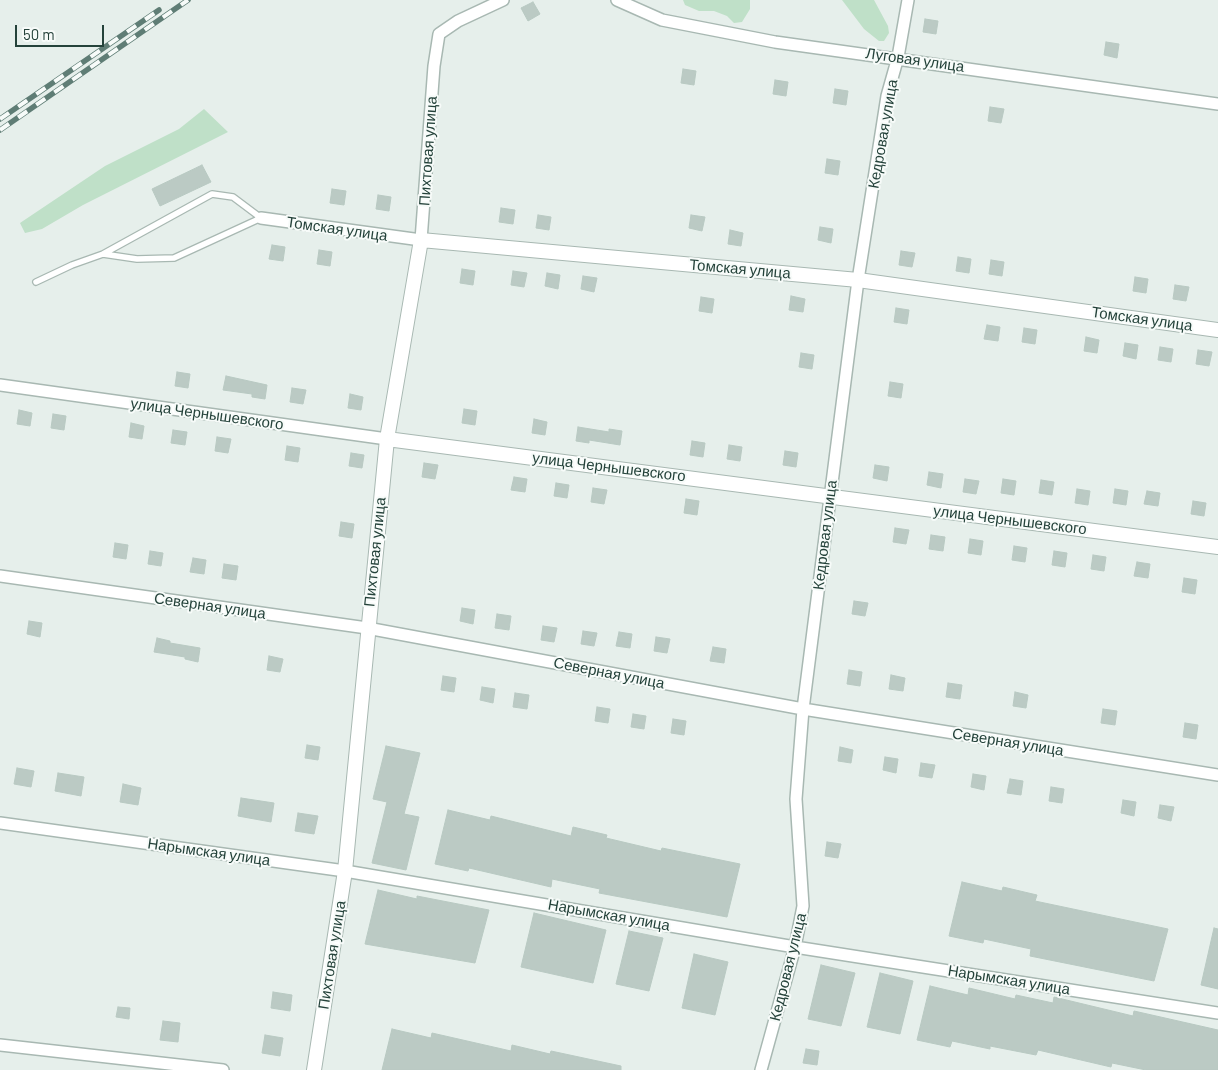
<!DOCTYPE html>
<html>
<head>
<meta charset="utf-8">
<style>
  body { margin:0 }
  #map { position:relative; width:1218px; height:1070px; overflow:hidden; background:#e6efeb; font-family:Barlow,sans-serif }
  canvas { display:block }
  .scale { position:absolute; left:15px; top:25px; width:89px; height:22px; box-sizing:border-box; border:2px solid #24423a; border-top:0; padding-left:6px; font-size:15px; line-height:18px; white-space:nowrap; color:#24423a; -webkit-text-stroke:4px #f7fbf9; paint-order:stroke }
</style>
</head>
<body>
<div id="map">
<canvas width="1218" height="1070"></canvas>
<div class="scale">50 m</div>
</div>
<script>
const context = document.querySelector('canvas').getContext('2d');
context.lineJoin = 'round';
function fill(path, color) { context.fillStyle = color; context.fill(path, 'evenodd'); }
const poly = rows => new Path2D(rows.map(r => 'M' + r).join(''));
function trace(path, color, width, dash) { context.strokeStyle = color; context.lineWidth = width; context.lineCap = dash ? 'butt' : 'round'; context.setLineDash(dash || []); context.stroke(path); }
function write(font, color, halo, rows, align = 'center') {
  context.font = font + ' Barlow,sans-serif'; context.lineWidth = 4; context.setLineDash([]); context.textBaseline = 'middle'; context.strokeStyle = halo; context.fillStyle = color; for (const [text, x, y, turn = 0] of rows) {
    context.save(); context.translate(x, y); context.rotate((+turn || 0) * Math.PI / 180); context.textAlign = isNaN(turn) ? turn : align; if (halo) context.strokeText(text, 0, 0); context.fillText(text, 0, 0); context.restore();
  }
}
const green = poly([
  [683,0,750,0,750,9,742,22,734,23,727,16,714,11,699,11,685,5],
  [842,0,874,0,888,26,889,33,884,41,879,41,864,29],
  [204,109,228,132,83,205,42,229,25,233,20,223,105,166,179,129]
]);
const building = poly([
  [533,2,540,14,528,21,521,8,533,2],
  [925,19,938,21,936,34,923,32,925,19],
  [1106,42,1119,44,1117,58,1104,55,1106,42],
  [683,69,696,71,694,85,681,83,683,69],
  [775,80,788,82,786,96,773,94,775,80],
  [835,89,848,91,846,105,833,103,835,89],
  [990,107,1004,109,1001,123,988,121,990,107],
  [827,159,840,161,838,175,825,173,827,159],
  [202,165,211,182,160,206,152,189,202,165],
  [332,189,346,191,344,205,330,203,332,189],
  [378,195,391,197,389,211,376,209,378,195],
  [501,208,515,210,513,224,499,222,501,208],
  [538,215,551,217,549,230,536,228,538,215],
  [691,215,705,217,702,231,689,228,691,215],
  [820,227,833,229,831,243,818,240,820,227],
  [730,230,743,233,741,246,728,244,730,230],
  [272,245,285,247,283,261,269,259,272,245],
  [319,250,332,252,330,266,317,264,319,250],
  [901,251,915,253,912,267,899,265,901,251],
  [958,257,971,259,969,273,956,271,958,257],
  [991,260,1004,262,1002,276,989,274,991,260],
  [462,269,475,271,473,285,460,283,462,269],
  [513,271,527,273,524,287,511,285,513,271],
  [547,273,560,275,558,289,545,286,547,273],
  [583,276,597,278,594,292,581,289,583,276],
  [1135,277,1148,279,1146,293,1133,291,1135,277],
  [1175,285,1189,287,1186,301,1173,299,1175,285],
  [791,296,805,299,803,312,789,310,791,296],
  [701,297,714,299,712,313,699,311,701,297],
  [896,308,909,310,907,324,894,322,896,308],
  [987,325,1000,327,998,341,984,339,987,325],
  [1024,328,1037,330,1035,344,1022,342,1024,328],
  [1086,337,1099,340,1097,353,1084,351,1086,337],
  [1125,343,1138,345,1136,359,1123,356,1125,343],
  [1160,347,1173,349,1171,362,1158,360,1160,347],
  [1198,350,1212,352,1209,366,1196,364,1198,350],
  [801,353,814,355,812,369,799,367,801,353],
  [177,372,190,374,188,388,175,386,177,372],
  [226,376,267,385,265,399,252,397,252,394,223,390,226,376],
  [890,382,903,384,901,398,888,396,890,382],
  [292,388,306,390,303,404,290,402,292,388],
  [350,394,363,397,361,410,348,408,350,394],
  [464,409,477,411,475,425,462,423,464,409],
  [19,410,32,413,30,426,17,424,19,410],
  [53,414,66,416,64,430,51,428,53,414],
  [534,419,547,422,545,435,532,433,534,419],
  [131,423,144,426,142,439,129,437,131,423],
  [578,427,609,432,609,429,622,431,620,445,589,440,589,443,576,441,578,427],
  [173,430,187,432,185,445,171,443,173,430],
  [217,437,231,439,228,453,215,451,217,437],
  [692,441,705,443,703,457,690,455,692,441],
  [729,445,742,447,740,461,727,459,729,445],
  [287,446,300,448,298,462,285,460,287,446],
  [785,451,798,453,796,467,783,465,785,451],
  [351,453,364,455,362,468,349,466,351,453],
  [424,463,438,465,435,479,422,477,424,463],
  [875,465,889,467,887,481,873,478,875,465],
  [929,472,943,474,941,488,927,485,929,472],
  [514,477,527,479,525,492,511,490,514,477],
  [965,479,979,481,976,494,963,492,965,479],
  [1003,479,1016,481,1014,495,1001,493,1003,479],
  [1041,480,1054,482,1052,495,1039,493,1041,480],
  [556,483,569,485,567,498,554,496,556,483],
  [593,488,607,490,604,504,591,502,593,488],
  [1077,489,1090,491,1088,505,1075,503,1077,489],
  [1115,489,1128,491,1126,505,1113,503,1115,489],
  [1147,491,1160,493,1158,506,1144,504,1147,491],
  [686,499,699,501,697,515,684,513,686,499],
  [1193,501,1206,503,1204,516,1191,514,1193,501],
  [341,522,354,524,352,538,339,536,341,522],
  [895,528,909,530,906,544,893,542,895,528],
  [931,535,945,537,943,551,929,549,931,535],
  [970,539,983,541,981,555,968,553,970,539],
  [115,543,128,545,126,559,113,557,115,543],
  [1014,546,1027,548,1025,562,1012,560,1014,546],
  [150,551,163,553,161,566,148,564,150,551],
  [1054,551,1067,553,1065,567,1052,565,1054,551],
  [1093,555,1106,557,1104,571,1091,569,1093,555],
  [193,558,206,560,204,574,190,572,193,558],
  [1137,562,1150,564,1148,578,1134,576,1137,562],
  [224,564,238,566,236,580,222,578,224,564],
  [1184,578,1197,580,1195,594,1182,592,1184,578],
  [854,601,868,603,865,616,852,614,854,601],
  [462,608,475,610,473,624,460,621,462,608],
  [497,614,511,616,509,630,495,628,497,614],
  [29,621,42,623,40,637,27,634,29,621],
  [543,626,557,628,554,642,541,640,543,626],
  [583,631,597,633,594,646,581,644,583,631],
  [619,632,632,634,630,648,616,646,619,632],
  [656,637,670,639,667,653,654,651,656,637],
  [157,638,170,641,170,643,200,648,198,662,185,659,185,657,154,652,157,638],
  [713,647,726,649,724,663,710,661,713,647],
  [269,656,283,659,280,672,267,670,269,656],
  [849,670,862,672,860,686,847,684,849,670],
  [891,675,905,678,903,691,889,689,891,675],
  [443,676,456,678,454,692,441,690,443,676],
  [948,683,962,685,960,699,946,697,948,683],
  [482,687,495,689,493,703,480,700,482,687],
  [1015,692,1028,695,1026,708,1013,706,1015,692],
  [515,693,529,695,527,709,513,707,515,693],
  [597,707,610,709,608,723,595,721,597,707],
  [1103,709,1117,711,1115,725,1101,723,1103,709],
  [633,714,646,716,644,729,631,727,633,714],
  [673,719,686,721,684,735,671,733,673,719],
  [1185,723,1198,725,1196,739,1183,737,1185,723],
  [307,745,320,747,318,760,305,758,307,745],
  [386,746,420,753,404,814,419,817,406,870,372,863,387,802,373,799,386,746],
  [840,747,853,750,851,763,838,761,840,747],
  [885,757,898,759,896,773,883,770,885,757],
  [921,763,935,765,932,778,919,776,921,763],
  [17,768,34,771,31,787,14,784,17,768],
  [58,773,84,777,81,796,55,791,58,773],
  [973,774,986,776,984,790,971,787,973,774],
  [1010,779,1023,781,1021,795,1007,793,1010,779],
  [123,784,141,788,138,805,120,802,123,784],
  [1051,787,1064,789,1062,803,1049,801,1051,787],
  [241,798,274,803,271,822,238,816,241,798],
  [1123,800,1136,802,1134,816,1121,813,1123,800],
  [1160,805,1174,807,1171,821,1158,818,1160,805],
  [448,810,490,820,491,816,571,836,573,827,607,835,606,838,661,851,662,848,740,864,727,917,599,893,600,889,552,879,551,887,469,868,468,871,435,864,448,810],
  [298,813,318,816,314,834,295,831,298,813],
  [827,842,841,844,838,858,825,856,827,842],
  [962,882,1002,891,1003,887,1037,895,1035,901,1168,929,1154,981,1030,956,1031,949,984,939,983,943,949,936,962,882],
  [378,890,417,899,417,896,489,910,475,963,365,944,378,890],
  [534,913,606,930,593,983,521,967,534,913],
  [1214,928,1218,929,1218,989,1201,985,1214,928],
  [629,931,663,938,649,991,616,984,629,931],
  [694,954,728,962,715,1015,682,1008,694,954],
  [821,965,855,973,841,1026,808,1019,821,965],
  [880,973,913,981,900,1034,867,1027,880,973],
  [930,986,968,995,969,988,1015,999,1016,995,1053,1003,1054,997,1133,1016,1134,1011,1218,1030,1218,1070,1146,1070,1112,1063,1111,1067,1038,1050,1036,1055,990,1046,990,1049,952,1041,950,1047,917,1040,930,986],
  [273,992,292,995,290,1011,271,1008,273,992],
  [118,1007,130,1008,129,1019,116,1017,118,1007],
  [163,1021,180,1023,178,1042,160,1040,163,1021],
  [392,1029,431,1038,432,1033,511,1051,512,1045,550,1054,551,1051,621,1066,621,1070,382,1070,392,1029],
  [265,1035,283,1038,280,1056,262,1053,265,1035],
  [806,1049,819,1051,817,1065,803,1063,806,1049]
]);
const service = poly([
  [36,282,72,265,103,254,137,259,174,258,261,218,233,197,212,194,103,254]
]);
const minor = poly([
  [617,0,662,20,775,42,1218,104],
  [261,218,421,240,434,66,439,34,458,21,503,0],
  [0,385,387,439],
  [0,576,367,628,803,709,1218,775],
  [0,823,345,871,795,947,1218,1013],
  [0,1045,223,1070],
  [761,1070,795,947,803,906,796,799,803,709,858,280,887,96,898,57,908,0]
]);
const tertiary = poly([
  [387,439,1218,547],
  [314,1070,345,871,387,439,421,240,858,280,1218,330]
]);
const rail = poly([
  [0,119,159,10],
  [0,130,188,0]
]);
const streetNames = [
  ["Луговая улица",915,60,8],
  ["Кедровая улица",883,134,-80],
  ["Пихтовая улица",428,151,-86],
  ["Томская улица",337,229,8],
  ["Томская улица",740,269,5],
  ["Томская улица",1142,319,8],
  ["улица Чернышевского",207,414,8],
  ["улица Чернышевского",609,467,7],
  ["улица Чернышевского",1010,520,7],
  ["Кедровая улица",825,535,-83],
  ["Пихтовая улица",375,552,-84],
  ["Северная улица",210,606,8],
  ["Северная улица",609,673,11],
  ["Северная улица",1008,742,9],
  ["Нарымская улица",209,852,8],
  ["Нарымская улица",609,915,10],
  ["Пихтовая улица",332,955,-81],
  ["Кедровая улица",788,967,-76],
  ["Нарымская улица",1009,980,9]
];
fill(green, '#bfe0c8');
fill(building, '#bbcac4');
trace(building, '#b8c9c2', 1);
trace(service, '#a8b8b2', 8);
trace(minor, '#a8b8b2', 14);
trace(tertiary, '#a8b8b2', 16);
trace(service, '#fff', 5.5);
trace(minor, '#fff', 11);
trace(tertiary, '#fff', 14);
trace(rail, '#5f7d75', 5.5);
trace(rail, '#f7fbf9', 4, [11]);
write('15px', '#24423a', '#f7fbf9', streetNames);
</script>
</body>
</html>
